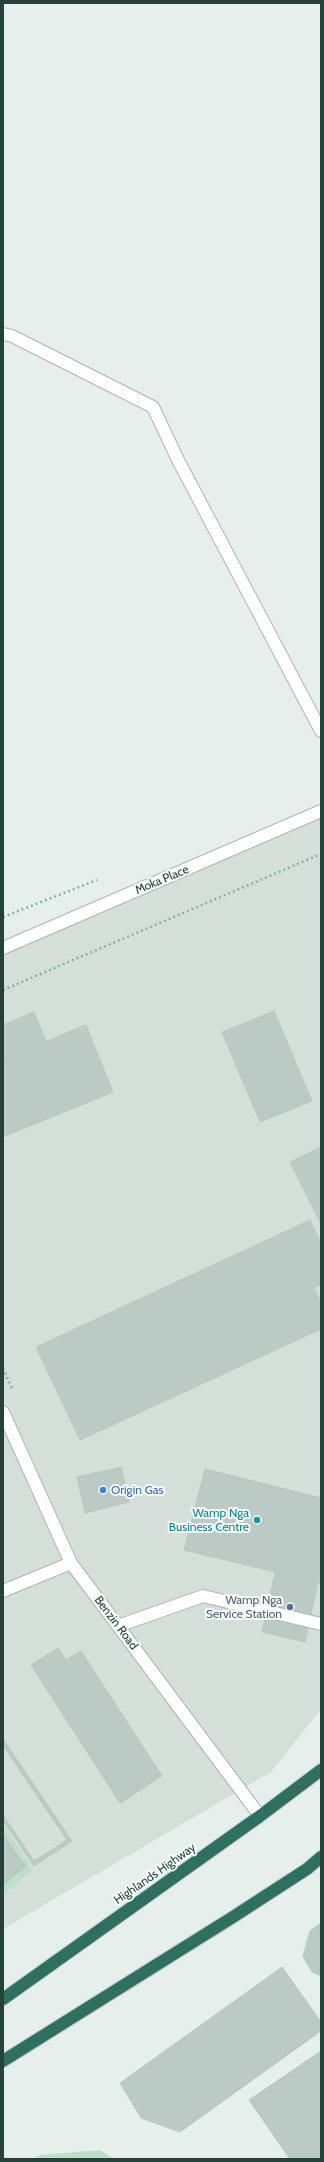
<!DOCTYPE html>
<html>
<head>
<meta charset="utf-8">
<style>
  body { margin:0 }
  #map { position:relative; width:324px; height:2162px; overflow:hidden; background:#e6efeb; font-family:Cabin,sans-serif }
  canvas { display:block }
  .frame { position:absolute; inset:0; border:4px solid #24423a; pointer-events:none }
</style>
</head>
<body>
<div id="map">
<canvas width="324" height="2162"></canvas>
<div class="frame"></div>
</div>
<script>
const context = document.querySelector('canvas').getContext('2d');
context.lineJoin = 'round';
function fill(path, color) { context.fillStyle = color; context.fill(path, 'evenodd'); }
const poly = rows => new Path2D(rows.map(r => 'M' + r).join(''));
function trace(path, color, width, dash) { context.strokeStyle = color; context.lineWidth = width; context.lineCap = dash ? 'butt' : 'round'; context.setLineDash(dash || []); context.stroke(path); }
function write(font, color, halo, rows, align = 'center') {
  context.font = font + ' Cabin,sans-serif'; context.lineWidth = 4; context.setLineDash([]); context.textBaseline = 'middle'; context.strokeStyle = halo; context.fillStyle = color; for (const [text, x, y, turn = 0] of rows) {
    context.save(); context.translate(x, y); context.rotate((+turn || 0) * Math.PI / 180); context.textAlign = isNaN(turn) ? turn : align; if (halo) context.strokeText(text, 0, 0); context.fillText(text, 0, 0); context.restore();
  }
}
const built = poly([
  [321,811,321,1709,271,1772,3,1929,3,948]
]);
const green = poly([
  [3,1824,33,1870,4,1894,3,1894],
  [100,2150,114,2159,33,2159,40,2155]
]);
const building = poly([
  [274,1011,312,1101,260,1122,222,1032,274,1011],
  [34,1012,46,1041,3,1059,3,1025,34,1012],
  [86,1025,113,1092,3,1137,3,1059,86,1025],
  [321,1147,321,1224,290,1162,321,1147],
  [310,1220,321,1243,321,1285,314,1288,321,1303,321,1329,80,1440,36,1347,310,1220],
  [121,1467,129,1502,85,1513,77,1477,121,1467],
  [205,1469,321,1498,321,1583,184,1550,205,1469],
  [275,1573,318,1582,305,1642,262,1632,275,1573],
  [58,1648,66,1660,81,1651,162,1776,120,1803,31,1665,58,1648],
  [3,1739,72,1841,34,1866,3,1820,3,1739],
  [3,1745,67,1840,34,1861,3,1815,3,1745],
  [3,1835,26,1867,3,1884,3,1835],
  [321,1923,321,1976,312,1972,303,1956,310,1931,321,1923],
  [282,1967,321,2022,321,2031,180,2132,141,2118,120,2083,282,1967],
  [321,2051,321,2159,290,2159,249,2100,321,2051]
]);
const path = poly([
  [3,917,97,880],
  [3,990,321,854],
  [3,1368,13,1391]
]);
const minor = poly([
  [3,334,12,336,153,407,178,460,321,731],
  [3,948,321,811],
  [3,1412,71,1563,260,1816],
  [3,1591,71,1563],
  [118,1626,203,1596,321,1624]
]);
const highway = poly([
  [3,1999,260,1816,321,1770],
  [3,2061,233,1917,307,1869,321,1857]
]);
const markers = [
  [103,1490,4,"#3f7fe0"],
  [257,1520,4,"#0f9aa8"],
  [290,1607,4,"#5c6f8a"]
];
const streetNames = [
  ["Moka Place",162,880,-23],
  ["Benzin Road",116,1623,53],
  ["Highlands Highway",155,1874,-35]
];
const shopNames = [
  ["Origin Gas",111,1490]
];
const cultureNames = [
  ["Wamp Nga",249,1513],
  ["Business Centre",249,1527]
];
const serviceNames = [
  ["Wamp Nga",282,1600],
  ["Service Station",282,1614]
];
fill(built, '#d4dfda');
fill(green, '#bfe0c8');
fill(building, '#bbcac4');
trace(building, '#b8c9c2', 1);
trace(minor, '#a8b8b2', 14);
trace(highway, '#c2cac8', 14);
trace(path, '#86b3a5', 2.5, [2, 3]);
trace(minor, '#fff', 12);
trace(highway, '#2f6f62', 12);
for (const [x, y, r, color] of markers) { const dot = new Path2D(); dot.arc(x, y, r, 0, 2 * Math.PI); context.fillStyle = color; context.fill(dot); trace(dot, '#f7fbf9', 1.5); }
write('12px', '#24423a', '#f7fbf9', streetNames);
write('12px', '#366cbe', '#f7fbf9', shopNames, 'left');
write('12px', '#0d838f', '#f7fbf9', cultureNames, 'right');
write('12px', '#4e5e75', '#f7fbf9', serviceNames, 'right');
</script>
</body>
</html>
